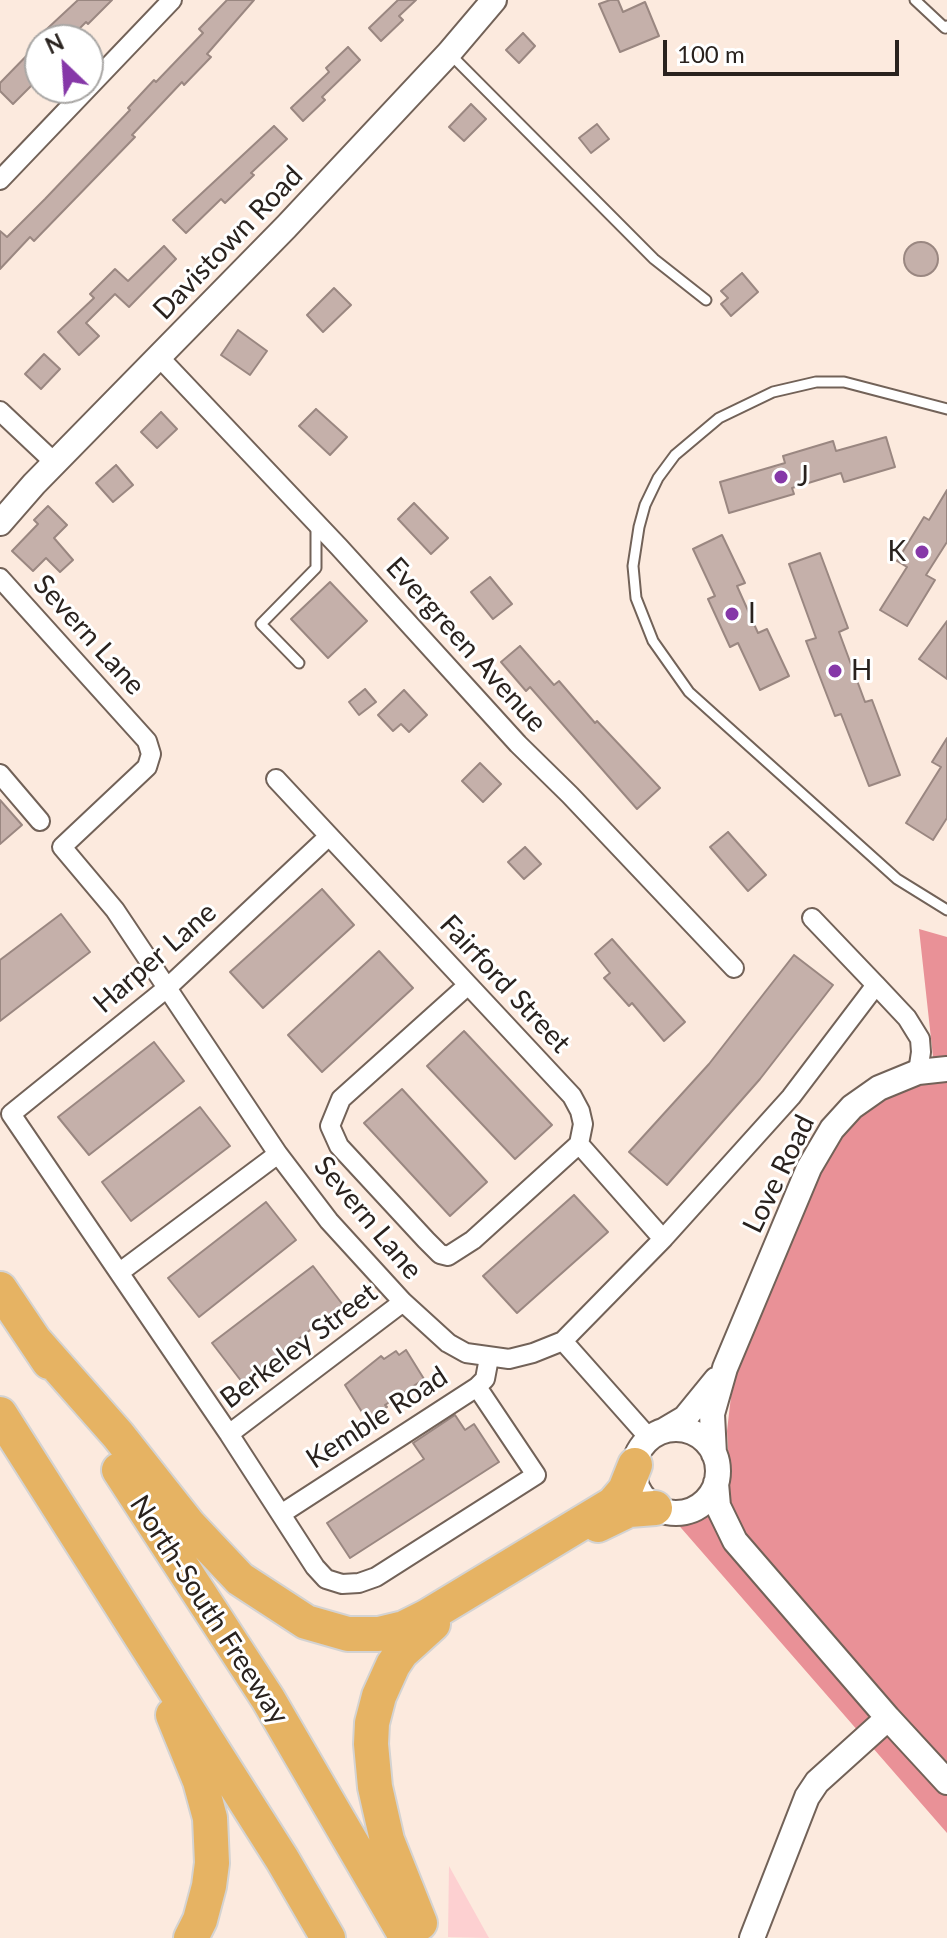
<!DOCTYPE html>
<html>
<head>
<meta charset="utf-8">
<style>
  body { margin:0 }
  #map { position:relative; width:947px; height:1938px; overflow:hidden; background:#fceade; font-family:Lato,sans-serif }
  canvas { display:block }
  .north { position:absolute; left:24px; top:24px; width:80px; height:80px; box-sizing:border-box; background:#fff; border:2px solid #a9a7a5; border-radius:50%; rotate:335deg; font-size:22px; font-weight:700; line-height:32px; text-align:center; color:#29221e }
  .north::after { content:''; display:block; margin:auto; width:28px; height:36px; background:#8638a8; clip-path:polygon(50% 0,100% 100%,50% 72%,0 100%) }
  .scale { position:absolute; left:663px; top:40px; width:236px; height:36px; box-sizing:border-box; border:4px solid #29221e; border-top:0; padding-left:10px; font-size:24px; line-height:28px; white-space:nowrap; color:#29221e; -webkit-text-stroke:6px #fff; paint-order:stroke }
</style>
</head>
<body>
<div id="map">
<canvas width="947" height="1938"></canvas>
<div class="north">N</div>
<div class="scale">100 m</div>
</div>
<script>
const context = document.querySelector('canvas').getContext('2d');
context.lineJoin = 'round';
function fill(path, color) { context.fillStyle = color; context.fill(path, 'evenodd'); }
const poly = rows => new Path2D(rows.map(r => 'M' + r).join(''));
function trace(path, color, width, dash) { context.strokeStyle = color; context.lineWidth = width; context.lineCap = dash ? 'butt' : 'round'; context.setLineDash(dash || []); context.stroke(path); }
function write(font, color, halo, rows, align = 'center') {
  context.font = font + ' Lato,sans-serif'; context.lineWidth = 6; context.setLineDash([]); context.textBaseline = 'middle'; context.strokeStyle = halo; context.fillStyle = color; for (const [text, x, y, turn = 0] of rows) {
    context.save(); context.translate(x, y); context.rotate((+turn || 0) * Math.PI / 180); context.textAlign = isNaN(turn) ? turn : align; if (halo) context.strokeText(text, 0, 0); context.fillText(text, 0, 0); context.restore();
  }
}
const green = poly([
  [449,1866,489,1938,448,1937]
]);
const forest = poly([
  [919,929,947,937,947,1833,675,1521,730,1483,727,1431,733,1379,800,1204,842,1127,874,1100,935,1075]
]);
const building = poly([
  [78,0,112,0,88,24,86,22,68,40,35,40,78,0],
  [227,0,254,0,207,54,211,57,184,85,182,82,132,135,135,137,34,241,30,237,0,269,0,231,7,237,45,199,130,110,128,108,154,80,156,82,203,33,199,29,227,0],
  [398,0,416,0,399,16,403,20,381,41,369,28,398,0],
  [610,0,618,0,623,12,645,2,659,36,620,52,599,4,610,0],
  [523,33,535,46,519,63,506,50,523,33],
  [40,42,40,77,13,104,0,91,0,83,40,42],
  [348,47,360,60,322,97,325,100,303,121,291,108,329,72,326,68,348,47],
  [471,104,486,119,464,141,449,127,471,104],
  [597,124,609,139,591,153,579,138,597,124],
  [274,126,287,139,251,173,254,175,225,203,221,199,186,233,173,220,274,126],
  '904 259a17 17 0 1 1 34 0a17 17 0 1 1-34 0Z',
  [164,246,176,259,129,307,115,294,86,323,99,336,79,355,58,332,94,298,90,294,115,269,128,281,164,246],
  [742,273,758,292,731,316,721,304,728,298,721,291,742,273],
  [334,288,351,305,323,332,307,315,334,288],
  [238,330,267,351,250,375,221,355,238,330],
  [44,354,60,369,41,389,25,374,44,354],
  [316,409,347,437,330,455,299,426,316,409],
  [161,412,177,429,157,448,141,432,161,412],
  [886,437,895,467,844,482,841,473,792,488,794,494,729,513,720,482,785,463,783,456,833,441,836,451,886,437],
  [116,465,133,485,113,502,96,483,116,465],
  [947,490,947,542,926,575,935,580,907,626,880,610,907,567,897,561,924,517,929,520,947,490],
  [414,503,448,538,431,554,398,519,414,503],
  [48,506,67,525,54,538,73,560,60,572,46,558,33,571,12,551,38,524,34,520,48,506],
  [722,535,745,583,737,586,758,633,767,629,789,676,760,690,738,643,730,647,708,599,715,596,693,549,722,535],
  [820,553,848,628,839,632,865,702,872,700,900,775,869,786,841,714,835,716,806,641,816,638,789,564,820,553],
  [490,577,512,604,493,619,471,592,490,577],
  [330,582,367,621,328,658,291,619,330,582],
  [947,621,947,679,919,659,947,621],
  [520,646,554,685,559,681,595,723,597,721,660,788,637,809,530,687,526,691,501,662,520,646],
  [365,689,376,702,359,715,349,702,365,689],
  [404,690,427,715,409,732,401,724,393,731,378,715,404,690],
  [947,738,947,818,933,840,906,823,941,767,932,762,947,738],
  [480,763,501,784,483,802,462,781,480,763],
  [0,800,22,825,0,844,0,800],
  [728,832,766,875,748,891,710,847,728,832],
  [525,847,541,864,524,879,508,862,525,847],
  [322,889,354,925,263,1008,230,972,322,889],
  [61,914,90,952,0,1021,0,960,61,914],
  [612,939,685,1022,664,1041,632,1003,629,1006,604,978,610,973,595,954,612,939],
  [379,951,413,988,322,1072,288,1035,379,951],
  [794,955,833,985,760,1079,667,1185,629,1152,709,1064,794,955],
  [464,1031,552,1125,515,1159,427,1066,464,1031],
  [154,1042,184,1081,89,1155,58,1117,154,1042],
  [402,1089,487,1182,450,1216,364,1123,402,1089],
  [200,1107,230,1146,131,1221,102,1182,200,1107],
  [574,1195,608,1232,517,1313,483,1276,574,1195],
  [266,1202,296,1240,199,1317,168,1278,266,1202],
  [313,1266,343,1305,242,1382,212,1343,313,1266],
  [406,1350,424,1379,385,1405,387,1407,367,1420,345,1385,381,1356,384,1359,396,1351,399,1355,406,1350],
  [455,1415,465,1430,474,1424,499,1462,350,1558,327,1523,424,1459,413,1443,455,1415]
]);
const service = poly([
  [915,0,945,28,947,26],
  [449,53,654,259,706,300],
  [947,409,844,382,816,382,773,392,719,418,675,455,658,478,645,505,639,527,633,566,636,598,653,641,689,692,897,879,947,910],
  [299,663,261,624,316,568,316,527]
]);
const minor = poly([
  [0,180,172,0],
  [159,357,339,547,518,744,570,795,734,968],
  [0,411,55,463],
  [0,578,147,741,151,754,147,767,62,847,115,910,278,1154,329,1221,403,1302,448,1343,466,1353,509,1359,533,1353,563,1341,663,1239,791,1097,876,985,907,1018,920,1039,921,1052,918,1072],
  [0,774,40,821],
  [276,779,572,1096,580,1111,583,1124,579,1144,663,1239],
  [329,836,167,988,11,1114,229,1434,315,1567,326,1579,342,1584,359,1583,376,1577,536,1475,477,1387],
  [812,918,876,985],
  [468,985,341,1099,330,1126,339,1146,426,1240,440,1254,448,1256,473,1240,579,1144],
  [120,1272,278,1154],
  [563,1341,650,1439],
  [229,1434,403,1302],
  [281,1514,477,1387,485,1379,489,1358]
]);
const tertiary = poly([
  [0,523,34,484,286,227,449,53,494,0],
  '634 1471a42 42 0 1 1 84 0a42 42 0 1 1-84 0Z',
  [663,1431,685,1418,716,1380],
  [714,1454,712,1414,725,1368,809,1168,832,1129,852,1107,879,1088,918,1072,947,1069],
  [716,1483,718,1506,735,1541,888,1718,947,1782],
  [752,1938,807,1797,817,1782,888,1718]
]);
const motorway = poly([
  [0,1289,49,1362],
  [36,1342,118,1435,189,1525,240,1579,306,1622,348,1634,379,1634,404,1628,426,1617,613,1504,625,1490,635,1465],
  [0,1414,282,1859,328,1938],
  [119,1470,268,1699,407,1938],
  [598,1525,629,1510,655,1508],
  [173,1715,200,1781,210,1818,212,1863,209,1886,200,1920,191,1938],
  [420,1923,387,1840,375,1787,371,1744,372,1723,379,1696,393,1665,401,1653,433,1624]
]);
const markers = [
  [781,477,8,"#8638a8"],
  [922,552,8,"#8638a8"],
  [732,614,8,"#8638a8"],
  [835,671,8,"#8638a8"]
];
const streetNames = [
  ["Davistown Road",228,243,-46],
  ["Severn Lane",89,635,48],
  ["Evergreen Avenue",466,645,48],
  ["Harper Lane",155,958,-41],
  ["Fairford Street",505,984,47],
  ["Love Road",779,1174,-64],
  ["Severn Lane",368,1218,50],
  ["Berkeley Street",299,1346,-37],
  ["Kemble Road",377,1418,-33],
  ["North-South Freeway",209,1610,57]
];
const poiNames = [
  ["J",797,477],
  ["K",906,552,"right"],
  ["I",748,614],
  ["H",851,671]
];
fill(green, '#fdd0d1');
fill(forest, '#e99197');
fill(building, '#c5b0aa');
trace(building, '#9a8781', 2);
trace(service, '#726258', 13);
trace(minor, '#726258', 22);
trace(tertiary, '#726258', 28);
trace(motorway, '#d4d3d2', 38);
trace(service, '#fff', 9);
trace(minor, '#fff', 18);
trace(tertiary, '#fff', 24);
trace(motorway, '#e6b363', 34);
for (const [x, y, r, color] of markers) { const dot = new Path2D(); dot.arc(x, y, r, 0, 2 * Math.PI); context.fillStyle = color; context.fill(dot); trace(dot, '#fff', 3); }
write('28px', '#29221e', '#fff', streetNames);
write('28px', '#29221e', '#fff', poiNames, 'left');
</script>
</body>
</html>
